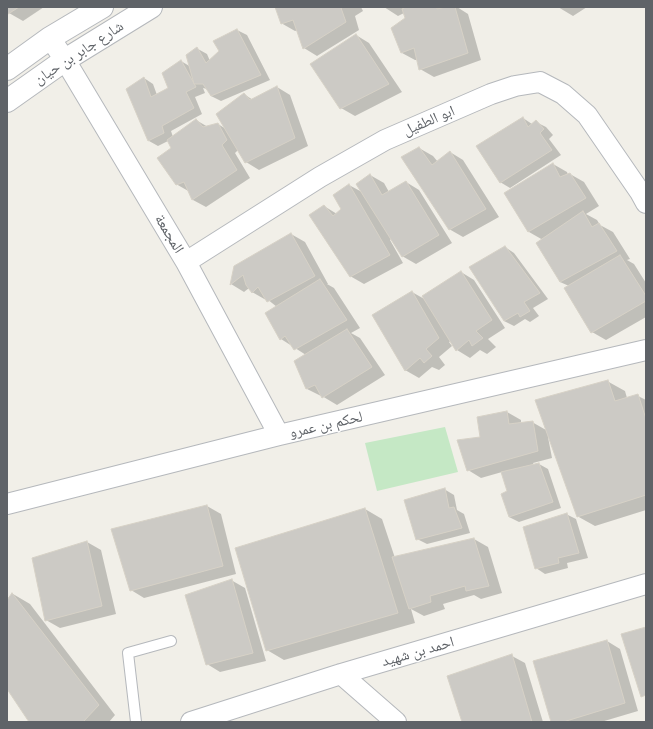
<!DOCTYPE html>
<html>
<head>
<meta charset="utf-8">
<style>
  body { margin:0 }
  #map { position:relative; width:653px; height:729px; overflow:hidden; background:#f1efe8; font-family:Karla,sans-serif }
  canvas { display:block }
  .frame { position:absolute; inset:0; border:8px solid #5f6368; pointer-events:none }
</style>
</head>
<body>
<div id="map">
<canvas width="653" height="729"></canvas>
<div class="frame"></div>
</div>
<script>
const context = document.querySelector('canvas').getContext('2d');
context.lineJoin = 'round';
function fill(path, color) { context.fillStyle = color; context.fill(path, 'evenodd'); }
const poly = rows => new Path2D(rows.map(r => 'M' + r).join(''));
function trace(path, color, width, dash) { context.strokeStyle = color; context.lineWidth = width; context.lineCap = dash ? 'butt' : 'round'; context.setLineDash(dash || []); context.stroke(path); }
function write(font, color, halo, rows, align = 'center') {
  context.font = font + ' Karla,"Noto Naskh Arabic",sans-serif'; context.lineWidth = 3; context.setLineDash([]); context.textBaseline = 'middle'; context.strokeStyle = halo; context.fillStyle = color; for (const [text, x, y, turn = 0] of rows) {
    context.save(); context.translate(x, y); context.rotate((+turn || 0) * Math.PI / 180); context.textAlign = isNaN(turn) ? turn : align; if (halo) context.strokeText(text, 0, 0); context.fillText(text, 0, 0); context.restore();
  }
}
const green = poly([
  [445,427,458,472,377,491,365,443]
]);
const shadow = poly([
  [7,7,44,7,23,21,9,13],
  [276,7,361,7,363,11,355,16,359,30,317,56,304,48,298,30,295,31,281,23],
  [384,7,457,7,468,14,481,60,434,77,420,69,418,60,415,60,402,53,406,18,404,13,398,16],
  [558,7,587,7,573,16],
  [237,30,247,35,270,80,221,101,211,96,207,89,203,88,205,93,195,97,202,114,171,131,173,137,196,120,208,127,218,124,226,129,244,94,253,100,277,87,290,95,308,146,259,170,246,162,238,150,235,153,250,178,206,207,193,200,190,192,176,184,172,148,168,141,158,146,149,141,144,78,153,84,157,95,170,89,181,61,191,67,198,49,207,54,210,61,220,51],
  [356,35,369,43,402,92,355,116,341,108],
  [523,118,532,124,536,122,546,127,553,135,549,139,561,155,510,188,500,182],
  [419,148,433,156,438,162,450,152,463,160,499,217,463,237,449,229],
  [553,164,567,172,568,175,570,174,584,182,599,206,586,214,597,220,600,225,613,232,630,259,627,260,634,264,646,283,646,317,606,340,592,332,569,286,560,282,543,240,529,232,505,194],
  [370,175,384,183,389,192,406,182,419,190,452,243,416,264,402,256,391,239,390,240,403,263,364,284,350,276,324,206,337,214,343,209,349,185,362,192],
  [291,234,305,242,328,284,327,284,334,288,360,328,351,333,360,338,385,375,337,405,322,396,321,396,307,389,296,362,306,355,281,339,267,313,277,307,267,299,266,300,252,292,249,288,244,292,231,284],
  [505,247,514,253,548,299,533,308,539,316,530,322,525,319,514,326,504,321],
  [461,272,474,280,505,328,488,339,496,347,487,354,480,350,470,358,457,350,451,341,449,342,452,346,439,357,445,365,439,370,432,367,419,378,405,370,412,292,426,300],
  [607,381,625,391,627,398,638,396,646,400,646,510,595,526,577,516,549,437,548,437,552,458,533,463,534,465,539,464,548,469,561,508,519,522,509,517,508,492,502,472,481,478,468,470,481,438,478,418,507,412,521,420,521,423,532,422,546,430],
  [444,489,454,495,457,510,464,514,470,533,427,544,417,539],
  [207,506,221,514,236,574,144,598,131,590],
  [365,509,382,519,395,558,474,539,488,547,502,593,481,599,474,595,443,604,445,609,424,616,411,609,415,623,284,660,267,650],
  [566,514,576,519,588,558,567,563,568,568,545,574,536,568],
  [87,542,101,550,116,614,60,628,46,620,33,559],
  [231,580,245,588,266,661,220,672,207,664],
  [13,594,30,604,115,715,109,722,30,722,7,687,7,602],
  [607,641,620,649,638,711,601,722,552,722],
  [512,656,525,663,543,722,463,722]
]);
const building = poly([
  [7,7,19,7,8,14,7,7],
  [275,7,343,7,341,8,346,22,303,49,293,20,281,24,275,7],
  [406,7,437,7,437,9,446,7,455,7,468,53,419,70,414,48,401,53,391,28,405,18,402,9,406,7],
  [237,29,261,75,211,96,203,84,194,84,186,55,197,47,206,63,219,51,213,41,237,29],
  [356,34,389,84,340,109,310,64,356,34],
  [181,60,196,87,186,92,194,108,162,126,164,133,148,141,126,89,144,77,151,97,168,88,162,73,181,60],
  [277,86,295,138,245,163,216,114,244,93,250,100,277,86],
  [523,117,528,127,536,120,544,129,540,133,552,150,500,183,476,146,523,117],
  [196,119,203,127,218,123,227,140,222,145,237,170,192,200,184,182,176,185,157,158,171,148,167,140,196,119],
  [419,147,432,165,450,151,486,209,449,230,401,157,419,147],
  [553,163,560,177,570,173,586,198,528,232,504,193,553,163],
  [370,174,382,195,406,181,439,235,402,257,356,184,370,174],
  [349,184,390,255,350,277,309,215,324,205,333,216,341,209,333,195,349,184],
  [583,211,592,227,599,223,617,251,560,282,536,243,583,211],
  [291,233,315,276,267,302,258,287,252,293,246,285,243,275,230,285,234,266,291,233],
  [505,246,540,293,524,302,530,311,520,317,518,313,504,321,469,267,505,246],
  [620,255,646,296,646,301,591,333,564,288,620,255],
  [461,271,492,320,476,331,483,338,472,346,469,340,456,351,422,296,461,271],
  [320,279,347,320,294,350,285,336,280,340,265,313,320,279],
  [412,291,439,338,426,349,432,356,424,363,420,358,405,371,372,315,412,291],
  [347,329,372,367,322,398,315,385,306,389,294,361,347,329],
  [608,380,615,401,638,394,646,419,646,495,577,517,535,400,608,380],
  [507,411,509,424,533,421,538,451,467,471,457,440,480,437,477,417,507,411],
  [539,463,553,502,509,517,501,494,507,491,501,472,539,463],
  [445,488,449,508,454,507,462,528,416,540,404,500,445,488],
  [207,505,223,566,130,591,111,529,207,505],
  [365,508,398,613,266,651,235,548,365,508],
  [567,513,579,553,558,558,559,563,535,569,523,527,567,513],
  [474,538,489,586,466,591,465,586,430,596,431,602,409,609,392,557,474,538],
  [87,541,102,606,45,621,32,558,87,541],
  [232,579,253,653,206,665,185,595,232,579],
  [12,593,99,705,83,722,29,722,7,689,7,600,12,593],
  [646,627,646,695,641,697,621,634,646,627],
  [607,640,625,703,563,722,551,722,533,661,607,640],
  [512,654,532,722,462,722,447,676,512,654]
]);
const service = poly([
  [136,722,128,653,171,641]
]);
const minor = poly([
  [50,38,65,60,186,262,279,435],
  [186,262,320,177,385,140,491,94,515,86,540,82,563,94,587,115,640,192,646,203],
  [7,504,279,435,646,350],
  [341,674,396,722],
  [191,722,341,674,646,584]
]);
const tertiary = poly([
  [7,69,50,38,102,7],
  [7,101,65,60,151,7]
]);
const streetNames = [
  ["شارع جابر بن حيان",79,53,-33],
  ["ابو الطفيل",429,121,-23],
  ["المجمعة",169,234,59],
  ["لحكم بن عمرو",326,425,-13],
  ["احمد بن شهيد",418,652,-16]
];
fill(green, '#c5e8c5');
fill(shadow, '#0003');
fill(building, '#cccac5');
trace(building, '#d6d1c6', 1);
trace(service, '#b5b8bc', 12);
trace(minor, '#b5b8bc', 22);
trace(tertiary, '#b5b8bc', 24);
trace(service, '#fff', 10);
trace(minor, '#fff', 20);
trace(tertiary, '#fff', 22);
write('15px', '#5f6368', '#fff', streetNames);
</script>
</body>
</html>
